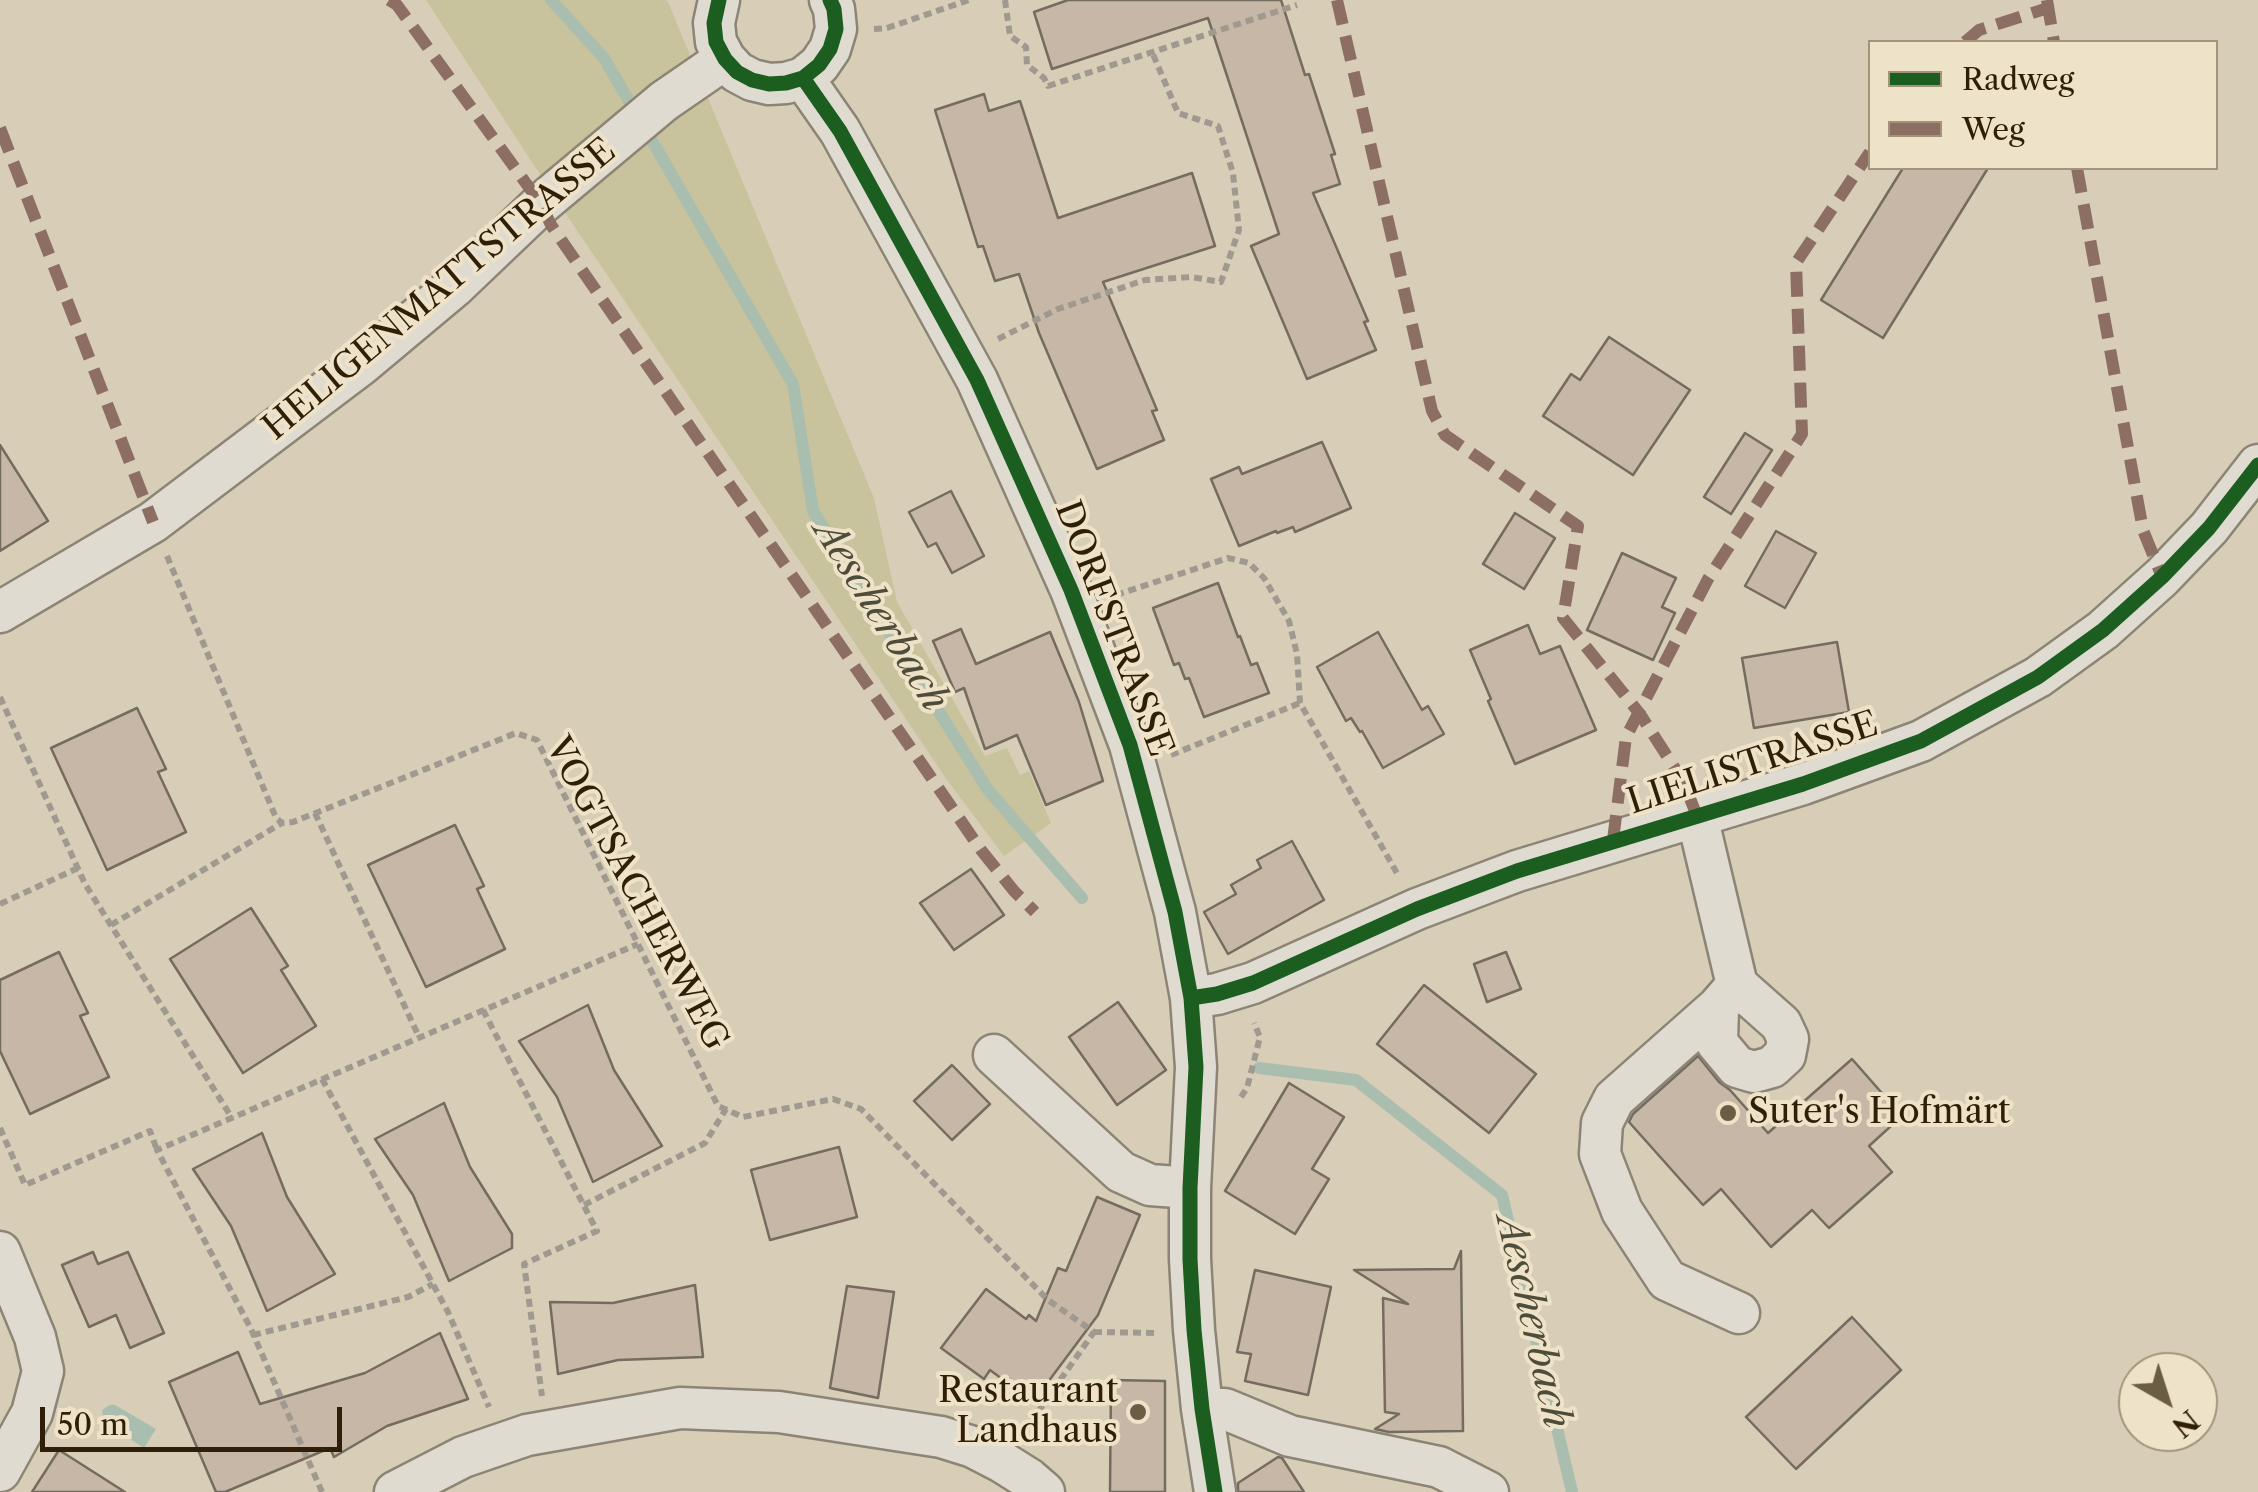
<!DOCTYPE html>
<html>
<head>
<meta charset="utf-8">
<style>
  body { margin:0 }
  #map { position:relative; width:2258px; height:1492px; overflow:hidden; background:#d8cdb7; font-family:"Libre Caslon Text",serif }
  canvas { display:block }
  .legend { position:absolute; left:1868px; top:40px; width:350px; height:130px; box-sizing:border-box; background:#eee2c8; border:2px solid #a2947b; margin:0; padding:12px 18px; list-style:none; font-size:30px; color:#2f1f08 }
  .legend li { display:flex; align-items:center; gap:20px; height:50px }
  .legend b { width:50px; border:2px solid #a2947b }
  .north { position:absolute; left:2118px; top:1352px; width:100px; height:100px; box-sizing:border-box; background:#eee2c8; border:2px solid #a2947b; border-radius:50%; rotate:141deg; font-size:28px; font-weight:700; line-height:40px; text-align:center; color:#2f1f08 }
  .north::after { content:''; display:block; margin:auto; width:35px; height:45px; background:#6a5c45; clip-path:polygon(50% 0,100% 100%,50% 72%,0 100%) }
  .scale { position:absolute; left:40px; top:1407px; width:302px; height:45px; box-sizing:border-box; border:5px solid #2f1f08; border-top:0; padding-left:12px; font-size:30px; line-height:35px; white-space:nowrap; color:#2f1f08; -webkit-text-stroke:8px #eee2c8; paint-order:stroke }
</style>
</head>
<body>
<div id="map">
<canvas width="2258" height="1492"></canvas>
<ul class="legend">
<li><b style="height:12px;background:#1b5e20"></b>Radweg</li>
<li><b style="height:12px;background:#8d6e63"></b>Weg</li>
</ul>
<div class="north">N</div>
<div class="scale">50 m</div>
</div>
<script>
const context = document.querySelector('canvas').getContext('2d');
context.lineJoin = 'round';
function fill(path, color) { context.fillStyle = color; context.fill(path, 'evenodd'); }
const poly = rows => new Path2D(rows.map(r => 'M' + r).join(''));
function trace(path, color, width, dash) { context.strokeStyle = color; context.lineWidth = width; context.lineCap = dash ? 'butt' : 'round'; context.setLineDash(dash || []); context.stroke(path); }
function write(font, color, halo, rows, align = 'center') {
  context.font = font + ' "Libre Caslon Text",serif'; context.lineWidth = 8; context.setLineDash([]); context.textBaseline = 'middle'; context.strokeStyle = halo; context.fillStyle = color; for (const [text, x, y, turn = 0] of rows) {
    context.save(); context.translate(x, y); context.rotate((+turn || 0) * Math.PI / 180); context.textAlign = isNaN(turn) ? turn : align; if (halo) context.strokeText(text, 0, 0); context.fillText(text, 0, 0); context.restore();
  }
}
const green = poly([
  [426,0,666,0,668,2,874,498,897,602,985,756,1007,748,1020,775,1029,771,1051,823,1004,856,947,780,560,205]
]);
const water = poly([
  [110,1405,115,1405,156,1429,144,1448,104,1422,102,1410]
]);
const stream = poly([
  [551,0,604,58,793,384,813,511,988,790,1082,898],
  [1259,1068,1356,1080,1502,1195,1572,1492]
]);
const building = poly([
  [1068,0,1281,0,1305,75,1309,74,1335,154,1331,155,1340,184,1313,193,1368,321,1364,322,1376,350,1307,379,1251,246,1279,234,1208,18,1052,69,1034,12,1068,0],
  [984,94,989,111,1020,101,1058,218,1192,173,1215,246,1103,282,1157,410,1152,411,1164,440,1097,469,1039,333,1019,274,995,281,983,246,978,247,935,110,984,94],
  [1903,168,1988,168,1883,338,1821,300,1903,168],
  [1609,337,1690,390,1633,475,1543,416,1571,374,1580,380,1609,337],
  [1745,433,1772,450,1731,514,1704,497,1745,433],
  [1322,442,1351,508,1295,532,1293,527,1277,533,1276,531,1239,546,1211,479,1239,467,1242,474,1322,442],
  [0,445,48,521,0,551,0,445],
  [951,491,984,556,952,573,936,543,928,547,909,512,951,491],
  [1515,513,1555,538,1524,589,1483,564,1515,513],
  [1776,531,1816,553,1785,608,1745,586,1776,531],
  [1622,553,1676,578,1662,607,1675,613,1653,660,1587,630,1622,553],
  [1218,583,1238,637,1240,636,1251,665,1257,663,1269,693,1204,717,1189,678,1185,679,1179,663,1174,665,1153,608,1218,583],
  [1528,625,1540,654,1560,646,1596,730,1515,764,1488,701,1491,699,1470,650,1528,625],
  [961,629,976,664,1050,632,1079,702,1103,781,1046,805,1017,735,985,749,964,688,955,692,933,641,961,629],
  [1378,632,1422,710,1428,706,1444,734,1383,768,1362,731,1360,732,1351,718,1346,721,1317,667,1378,632],
  [1837,642,1849,712,1754,728,1742,658,1837,642],
  [137,708,166,769,158,772,186,832,107,870,51,748,137,708],
  [455,825,484,886,477,889,505,949,426,987,368,865,455,825],
  [1292,841,1324,900,1228,954,1204,912,1236,894,1231,885,1261,868,1257,860,1292,841],
  [971,869,1004,915,954,950,920,903,971,869],
  [251,908,288,966,281,970,316,1026,243,1073,170,959,251,908],
  [59,952,88,1013,80,1016,109,1077,30,1114,0,1051,0,980,59,952],
  [1506,952,1521,989,1487,1002,1474,964,1506,952],
  [1424,985,1536,1074,1489,1133,1377,1044,1424,985],
  [1118,1002,1166,1070,1117,1105,1069,1037,1118,1002],
  [588,1005,614,1070,662,1146,593,1182,557,1097,519,1041,588,1005],
  [1698,1056,1719,1082,1730,1090,1768,1133,1852,1059,1902,1116,1869,1146,1892,1172,1829,1228,1812,1210,1771,1247,1721,1189,1703,1205,1629,1122,1633,1114,1698,1056],
  [952,1065,990,1104,952,1140,914,1101,952,1065],
  [1289,1083,1344,1117,1312,1169,1329,1179,1295,1234,1225,1191,1289,1083],
  [444,1103,470,1167,512,1234,512,1248,449,1281,413,1195,375,1139,444,1103],
  [262,1133,287,1197,335,1274,267,1311,231,1226,193,1169,262,1133],
  [839,1147,857,1217,770,1240,751,1170,839,1147],
  [1097,1197,1140,1215,1098,1315,1033,1402,990,1370,984,1379,941,1348,986,1289,1026,1319,1029,1315,1036,1321,1058,1268,1066,1271,1097,1197],
  [1461,1251,1463,1431,1389,1432,1375,1429,1399,1414,1385,1412,1383,1298,1408,1304,1354,1270,1454,1269,1461,1251],
  [93,1252,98,1264,128,1252,164,1333,130,1348,116,1315,89,1327,62,1265,93,1252],
  [1255,1270,1331,1287,1308,1395,1245,1381,1251,1354,1237,1352,1255,1270],
  [695,1285,703,1357,618,1360,558,1374,550,1302,613,1303,695,1285],
  [847,1286,894,1292,878,1398,830,1388,847,1286],
  [1852,1317,1901,1370,1796,1469,1746,1417,1852,1317],
  [440,1333,468,1399,387,1426,334,1457,330,1448,225,1492,216,1492,169,1382,238,1352,260,1404,365,1373,440,1333],
  [1111,1380,1165,1381,1165,1492,1110,1492,1111,1380],
  [59,1450,125,1492,32,1492,59,1450],
  [1278,1457,1282,1458,1304,1492,1238,1492,1238,1483,1278,1457]
]);
const path = poly([
  [1005,0,1010,36,1026,47,1027,65,1044,78,1048,86,1297,5],
  [874,29,887,28,969,0],
  [998,339,1058,309,1145,280,1191,277,1221,282,1239,230,1233,173,1218,126,1178,113,1152,52],
  [167,556,276,818,282,823,293,822,516,733,537,740,718,1106,743,1117,833,1099,861,1109,1048,1300,1094,1332],
  [1116,595,1228,558,1249,563,1264,578,1289,621,1297,654,1300,703,1398,875],
  [0,697,85,884,232,1118],
  [1171,755,1300,703],
  [315,813,419,1037],
  [0,904,78,868],
  [111,925,282,823],
  [483,1010,597,1231,524,1264,542,1396],
  [322,1079,448,1312,489,1407],
  [1241,1097,1247,1088,1260,1037,1254,1023],
  [0,1128,25,1185,150,1131,157,1150],
  [584,1205,705,1143,726,1109],
  [1094,1332,1158,1333],
  [253,1335,408,1297,433,1284],
  [1023,1433,1094,1332],
  [322,1492,251,1329,157,1150,638,944]
]);
const minor = poly([
  [719,0,714,23,716,42,725,59,737,72,752,80,769,84,786,83,803,78,819,65,830,49,836,29,834,9,830,0],
  [803,78,840,131,977,380,1071,590,1130,745,1175,912,1191,998,1196,1067,1190,1188,1190,1259,1194,1330,1202,1409,1215,1492],
  [0,612,153,522,362,364,454,287,541,204,664,101,725,59],
  [1697,816,1737,985,1718,1007,1614,1099,1602,1123,1600,1154,1622,1211,1667,1280,1739,1313],
  [1191,998,1217,994,1253,983,1417,909,1517,871,1803,784,1921,741,2038,677,2103,630,2162,577,2209,528,2258,465],
  [1718,1007,1717,1043,1737,1067,1754,1072,1772,1067,1785,1055,1788,1039,1781,1024,1737,985],
  [994,1055,1121,1172,1150,1185,1190,1188],
  [0,1252,35,1337,43,1371,32,1413,0,1471],
  [1202,1409,1225,1409,1290,1436,1439,1467,1488,1492],
  [395,1492,463,1457,527,1435,680,1408,779,1412,941,1437,973,1447,1002,1462,1029,1479,1044,1492]
]);
const quiet = poly([
  [389,0,397,5,541,204,551,225,981,850,1014,891,1035,912],
  [1337,0,1432,411,1445,435,1578,526,1563,618,1640,714,1683,781,1697,816],
  [2047,0,2054,42],
  [1965,42,1979,30,2048,8],
  [0,128,153,522],
  [2077,168,2143,530,2162,577],
  [1613,840,1626,737,1708,579,1802,434,1796,263,1870,152]
]);
const cycleway = poly([
  [719,0,714,23,716,42,725,59,737,72,752,80,769,84,786,83,803,78,819,65,830,49,836,29,834,9,830,0],
  [803,78,840,131,977,380,1071,590,1130,745,1175,912,1191,998,1196,1067,1190,1188,1190,1259,1194,1330,1202,1409,1215,1492],
  [1191,998,1217,994,1253,983,1417,909,1517,871,1803,784,1921,741,2038,677,2103,630,2162,577,2209,528,2258,465]
]);
const markers = [
  [1728,1113,10,"#6a5c45"],
  [1138,1412,10,"#6a5c45"]
];
const streetNames = [
  ["HELIGENMATTSTRASSE",440,290,-40],
  ["DORFSTRASSE",1113,629,69],
  ["LIELISTRASSE",1753,764,-18],
  ["VOGTSACHERWEG",636,894,62]
];
const poiNames = [
  ["Suter's Hofmärt",1748,1113],
  ["Restaurant",1118,1392,"right"],
  ["Landhaus",1118,1432,"right"]
];
const waterNames = [
  ["Aescherbach",880,616,58],
  ["Aescherbach",1532,1322,77]
];
fill(green, '#c8c39c');
fill(water, '#aabeaf');
trace(stream, '#aabeaf', 12);
fill(building, '#c7b7a7');
trace(building, '#746c5e', 2.5);
trace(minor, '#8c8474', 45);
trace(path, '#9f998f', 6, [8, 5]);
trace(minor, '#e0dbd0', 40);
trace(quiet, '#8d6e63', 12, [25, 12]);
trace(cycleway, '#1b5e20', 15);
for (const [x, y, r, color] of markers) { const dot = new Path2D(); dot.arc(x, y, r, 0, 2 * Math.PI); context.fillStyle = color; context.fill(dot); trace(dot, '#eee2c8', 4); }
write('35px', '#2f1f08', '#eee2c8', streetNames);
write('35px', '#2f1f08', '#eee2c8', poiNames, 'left');
write('italic 38px', '#4e4d39', '#eee2c8', waterNames);
</script>
</body>
</html>
